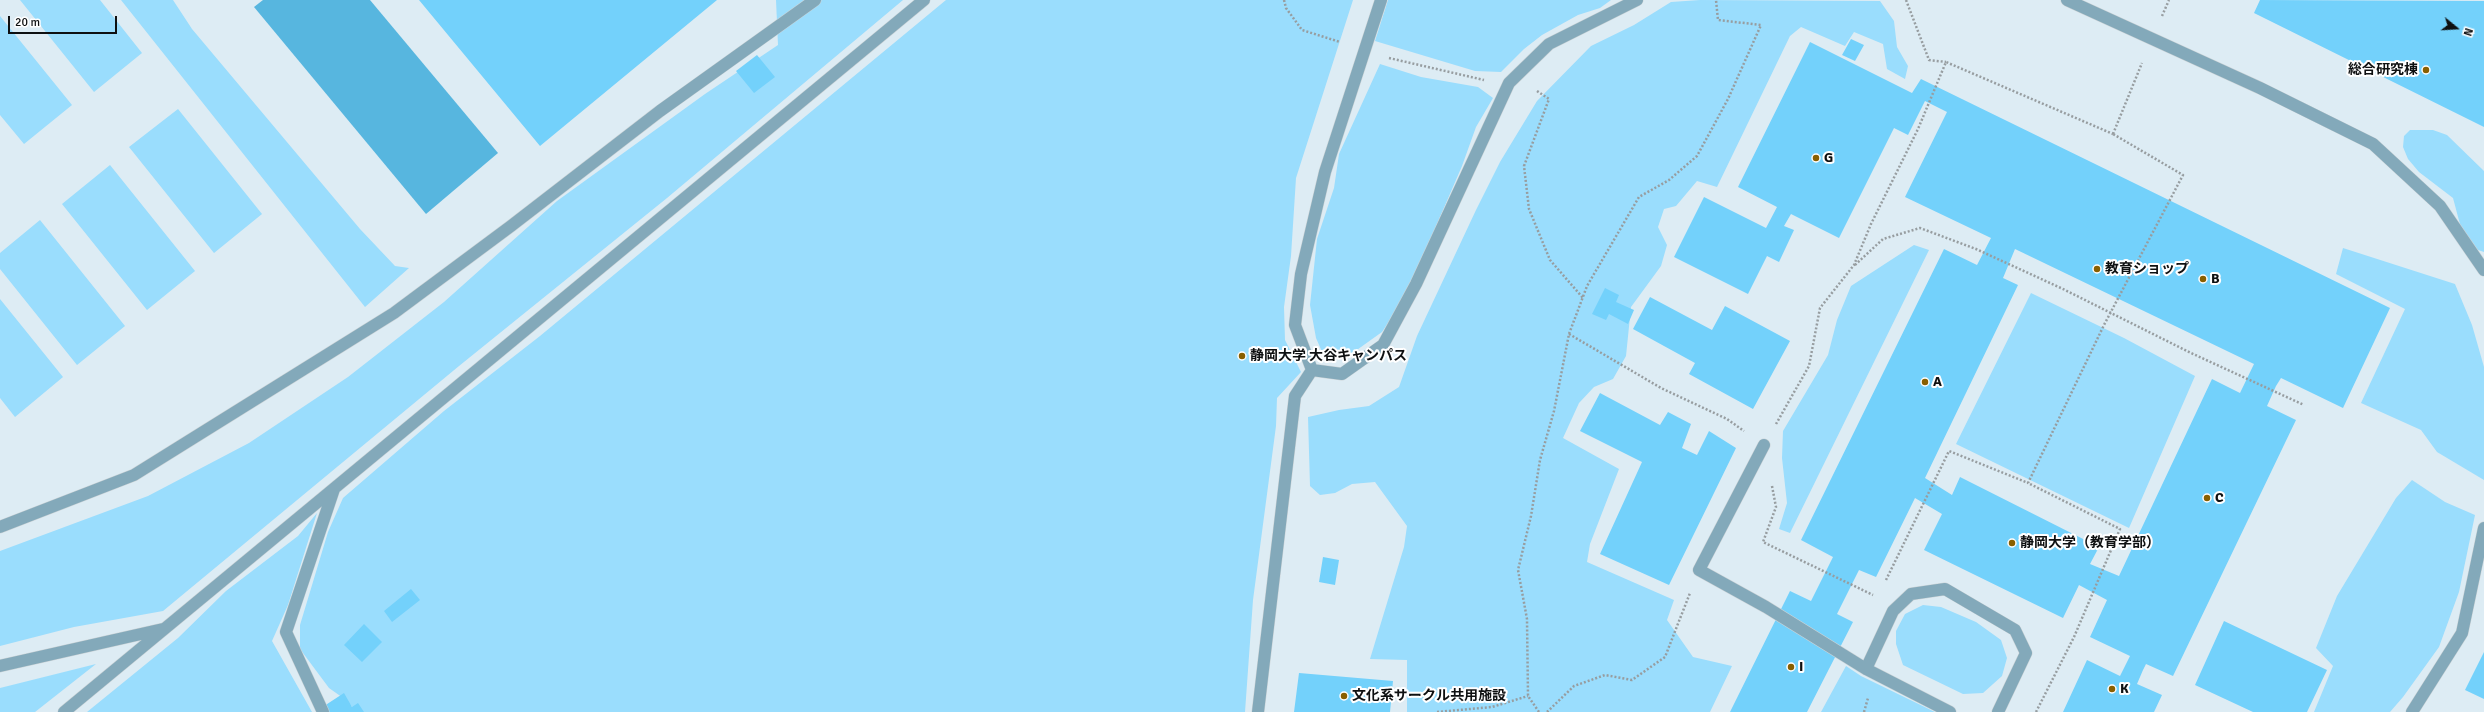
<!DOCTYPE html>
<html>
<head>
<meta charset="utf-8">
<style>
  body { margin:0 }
  #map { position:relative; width:2484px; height:712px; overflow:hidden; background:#f1f9fd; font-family:Signika,sans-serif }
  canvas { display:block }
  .north { position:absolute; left:2436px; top:8px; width:40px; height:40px; -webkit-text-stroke:3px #fff; paint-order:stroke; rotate:108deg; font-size:11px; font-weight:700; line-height:16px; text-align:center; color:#0e1011 }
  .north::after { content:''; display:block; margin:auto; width:14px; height:18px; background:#0e1011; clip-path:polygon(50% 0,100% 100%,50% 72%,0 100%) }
  .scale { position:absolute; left:8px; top:16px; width:109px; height:18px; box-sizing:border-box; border:2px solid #0e1011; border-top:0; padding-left:5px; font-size:12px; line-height:14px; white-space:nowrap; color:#0e1011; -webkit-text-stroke:3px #fff; paint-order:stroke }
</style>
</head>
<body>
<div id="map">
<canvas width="2484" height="712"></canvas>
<div class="north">N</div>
<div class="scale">20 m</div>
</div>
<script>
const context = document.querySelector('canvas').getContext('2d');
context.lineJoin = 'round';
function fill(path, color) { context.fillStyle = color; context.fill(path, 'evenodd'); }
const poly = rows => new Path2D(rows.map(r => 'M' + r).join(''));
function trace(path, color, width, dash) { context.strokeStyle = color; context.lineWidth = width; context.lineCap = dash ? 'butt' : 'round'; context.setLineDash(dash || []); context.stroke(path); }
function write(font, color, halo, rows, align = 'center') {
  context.font = font + ' Signika,"Noto Sans JP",sans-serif'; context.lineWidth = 4; context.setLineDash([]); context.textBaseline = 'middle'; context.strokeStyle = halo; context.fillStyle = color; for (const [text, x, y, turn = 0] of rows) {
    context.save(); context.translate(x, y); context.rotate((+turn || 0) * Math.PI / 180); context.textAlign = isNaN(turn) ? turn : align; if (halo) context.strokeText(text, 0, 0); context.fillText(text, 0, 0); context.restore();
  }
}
const built = poly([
  [0,0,2484,0,2484,712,0,712]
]);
const green = poly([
  [20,0,100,0,142,53,94,92],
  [121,0,173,0,192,29,360,229,395,266,409,268,365,307],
  [776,0,903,0,667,198,459,366,163,611,74,627,0,646,0,551,148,496,249,443,348,377,444,302,557,201,705,94,778,45],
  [946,0,1353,0,1296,178,1291,256,1284,307,1285,340,1301,372,1277,398,1276,426,1253,600,1245,712,357,712,346,700,329,688,300,649,300,625,328,532,343,498,444,411,540,336],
  [1388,0,1611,0,1600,8,1578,15,1542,35,1524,49,1501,72,1475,71,1375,41],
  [1700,0,1880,1,1894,21,1897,47,1908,66,1905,79,1887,69,1883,44,1854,32,1845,46,1801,27,1790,36,1717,187,1697,181,1676,206,1664,209,1658,227,1667,245,1661,266,1631,307,1626,356,1613,379,1594,387,1579,403,1563,438,1619,469,1590,544,1587,562,1674,600,1667,620,1693,657,1732,666,1710,712,1407,712,1407,660,1370,659,1404,547,1407,526,1375,482,1352,484,1335,493,1320,495,1310,486,1308,417,1339,410,1369,406,1399,387,1417,336,1476,210,1500,162,1537,101,1591,46,1634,25,1671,2],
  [0,16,72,105,24,144,0,115],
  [1380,64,1421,77,1478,87,1493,98,1476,127,1462,166,1406,296,1382,332,1354,352,1327,363,1316,338,1310,305,1317,239,1334,188,1339,154],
  [178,109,262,214,214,253,129,147],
  [2410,130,2433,130,2447,135,2484,171,2484,252,2475,249,2461,228,2453,198,2419,172,2408,159,2403,147,2404,136],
  [110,165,195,271,147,310,62,204],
  [40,220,125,326,77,365,0,269,0,253],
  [1914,245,1929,250,1790,533,1779,529,1787,503,1782,458,1783,431,1828,355,1837,320,1851,286],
  [2343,248,2455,284,2472,325,2484,367,2484,480,2437,452,2421,430,2361,403,2405,309,2336,274],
  [2031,293,2124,338,2195,376,2129,528,1956,444],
  [0,299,63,377,15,417,0,398],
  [2412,480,2445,502,2475,515,2459,592,2439,647,2403,697,2390,712,2314,712,2333,666,2316,648,2337,596,2396,498],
  [317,513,288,605,272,641,312,712,87,712,178,638,226,591,298,536],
  [1923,605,1941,607,1976,622,2001,640,2007,658,2002,676,1983,693,1963,694,1903,665,1896,644,1896,631,1905,614],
  [96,664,35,712,0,712,0,688],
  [1846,666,1861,676,1935,712,1821,712]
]);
const water = poly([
  [263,0,370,0,498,153,426,214,254,7]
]);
const building = poly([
  [419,0,717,0,540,146],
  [2260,0,2484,1,2484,127,2254,13],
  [1851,39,1864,45,1855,61,1842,55],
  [1810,42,1912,93,1921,79,2390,308,2343,408,2281,378,2276,386,2267,406,2296,420,2173,676,2146,664,2143,670,2137,684,2162,695,2154,712,2063,712,2087,660,2120,676,2130,656,2090,637,2107,600,2079,585,2063,618,1924,550,1942,514,1915,498,1876,577,1859,570,1837,614,1853,622,1807,712,1730,712,1790,591,1811,601,1833,557,1801,540,1944,249,1977,265,1991,238,1905,197,1947,112,1925,101,1908,135,1894,128,1839,238,1791,214,1784,226,1794,230,1779,262,1767,256,1748,294,1674,257,1704,197,1766,228,1777,207,1738,187],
  [2015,249,2254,364,2240,393,2212,379,2119,576,2090,564,2099,547,1960,477,1952,495,1925,478,2018,285,2003,278],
  [757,55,775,77,754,93,736,71],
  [1605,288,1619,295,1616,302,1634,310,1628,324,1609,314,1606,320,1592,314],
  [1650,297,1712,330,1725,306,1790,341,1753,409,1689,374,1695,363,1633,329],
  [1600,393,1660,425,1668,412,1691,424,1682,448,1697,455,1709,431,1736,448,1669,585,1600,554,1642,462,1580,431],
  [1323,557,1339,560,1335,585,1319,582],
  [411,589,420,600,392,622,384,611],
  [2224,621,2327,670,2307,712,2253,712,2195,685],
  [364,624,382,642,362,662,344,645],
  [2484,652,2484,699,2465,690],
  [1299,673,1393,681,1390,712,1294,712],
  [344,693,352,707,358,703,364,712,324,712,321,708]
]);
const path = poly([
  [1284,0,1286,8,1302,30,1340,42],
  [1906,0,1929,60,1946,62],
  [2162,16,2169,0],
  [1389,58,1484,80],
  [1537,91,1549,99,1524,166,1529,209,1550,260,1583,298],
  [2113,134,2142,63],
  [1855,265,1883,239,1920,228,1976,249,2063,289,2191,353,2304,405],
  [1569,334,1661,388,1727,419,1744,431],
  [1776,424,1809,366,1820,308,1854,265,1871,224,1918,129,1946,62,2113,134],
  [1772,486,1776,507,1763,542,1873,595],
  [1886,580,1949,451,2028,483],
  [1437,712,1492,707,1528,696],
  [1539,712,1528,696,1527,619,1518,570,1531,516,1540,460,1554,411,1569,334,1587,286,1639,197,1669,180,1697,156,1728,99,1761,25,1718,20,1716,0],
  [1547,712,1574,686,1605,675,1632,680,1665,657,1690,593],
  [1864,712,1868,698],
  [2036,712,2074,637,2120,529,2028,483,2104,325,2183,175,2113,134]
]);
const lane = poly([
  [1381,0,1325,172,1301,274,1295,325,1312,370,1342,374,1383,345,1416,284,1509,83,1549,44,1637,0],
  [2067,0,2260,88,2373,144,2440,206,2484,270],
  [1764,445,1699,570,1766,607,1866,669,1950,712],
  [0,527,134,475,394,313,511,226,660,111,815,0],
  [0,666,163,629],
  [1866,669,1893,611,1911,594,1945,589,2015,630,2026,653,1998,712],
  [64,712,924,0],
  [323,712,286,632,334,489],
  [1258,712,1295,396,1312,370],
  [2412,712,2462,633,2484,528]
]);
const markers = [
  [2426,70,4,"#895f00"],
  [1816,158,4,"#895f00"],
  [2097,269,4,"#895f00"],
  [2203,279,4,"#895f00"],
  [1242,356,4,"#895f00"],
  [1925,382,4,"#895f00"],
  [2207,498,4,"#895f00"],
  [2012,543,4,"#895f00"],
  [1791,667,4,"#895f00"],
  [2112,689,4,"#895f00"],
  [1344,696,4,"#895f00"]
];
const poiNames = [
  ["総合研究棟",2418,70,"right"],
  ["G",1824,158],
  ["教育ショップ",2105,269],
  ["B",2211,279],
  ["静岡大学 大谷キャンパス",1250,356],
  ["A",1933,382],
  ["C",2215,498],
  ["静岡大学（教育学部）",2020,543],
  ["I",1799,667],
  ["K",2120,689],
  ["文化系サークル共用施設",1352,696]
];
fill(built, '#ddecf4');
fill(green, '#9addfd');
fill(water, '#57b6df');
fill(building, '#73d1fb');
trace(lane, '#cdd4d7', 13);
trace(path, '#979da0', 2.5, [2, 2]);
trace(lane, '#83a9ba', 12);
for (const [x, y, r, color] of markers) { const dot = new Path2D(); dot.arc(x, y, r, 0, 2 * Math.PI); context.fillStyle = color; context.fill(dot); trace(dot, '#fff', 1.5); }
write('bold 14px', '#0e1011', '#fff', poiNames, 'left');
</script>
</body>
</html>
